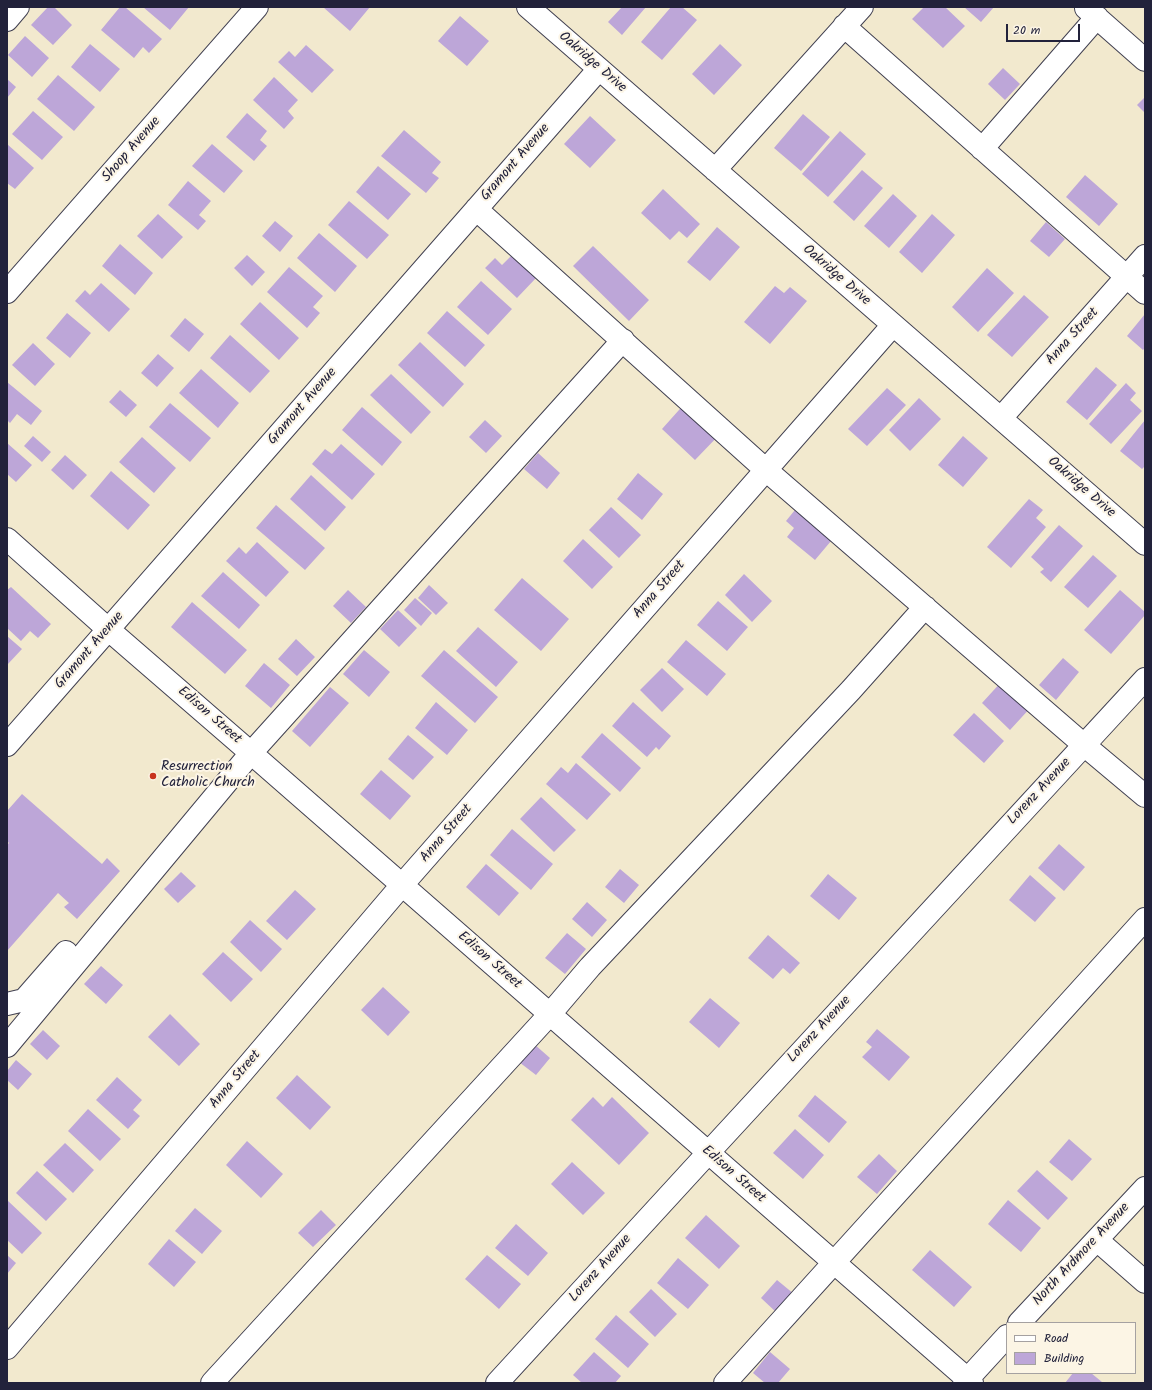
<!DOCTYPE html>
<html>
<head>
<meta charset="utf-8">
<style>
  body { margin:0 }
  #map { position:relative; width:1152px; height:1390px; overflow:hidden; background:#f2e9ce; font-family:Kalam,sans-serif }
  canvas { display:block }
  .frame { position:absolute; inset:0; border:8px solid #22223b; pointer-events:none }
  .legend { position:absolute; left:1006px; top:1322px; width:130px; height:52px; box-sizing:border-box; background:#fcf5e5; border:1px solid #a5a1a1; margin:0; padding:5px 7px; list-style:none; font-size:12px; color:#22223b }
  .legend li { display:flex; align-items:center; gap:8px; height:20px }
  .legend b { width:20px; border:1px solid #a5a1a1 }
  .scale { position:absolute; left:1006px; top:24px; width:74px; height:18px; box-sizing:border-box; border:2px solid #22223b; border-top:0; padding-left:5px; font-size:12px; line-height:14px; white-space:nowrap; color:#22223b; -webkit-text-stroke:3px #fcf5e5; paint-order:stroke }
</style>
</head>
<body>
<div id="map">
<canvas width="1152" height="1390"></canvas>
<div class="frame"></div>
<ul class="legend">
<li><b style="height:5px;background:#fff"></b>Road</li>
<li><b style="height:11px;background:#bda6d8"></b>Building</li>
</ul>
<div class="scale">20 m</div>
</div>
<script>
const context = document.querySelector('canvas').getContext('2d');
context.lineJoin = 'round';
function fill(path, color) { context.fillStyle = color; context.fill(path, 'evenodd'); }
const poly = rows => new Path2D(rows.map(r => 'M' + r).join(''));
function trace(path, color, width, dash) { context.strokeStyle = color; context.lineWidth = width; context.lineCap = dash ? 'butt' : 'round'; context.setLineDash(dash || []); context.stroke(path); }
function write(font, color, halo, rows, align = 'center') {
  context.font = font + ' Kalam,sans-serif'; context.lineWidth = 4; context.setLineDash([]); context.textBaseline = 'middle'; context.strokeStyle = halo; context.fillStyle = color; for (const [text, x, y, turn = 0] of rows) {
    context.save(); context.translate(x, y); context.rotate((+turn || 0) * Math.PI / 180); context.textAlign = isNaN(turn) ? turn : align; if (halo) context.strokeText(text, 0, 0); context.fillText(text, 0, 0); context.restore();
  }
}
const building = poly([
  [48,7,54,7,72,25,53,45,31,25],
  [120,7,125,7,162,39,149,53,143,47,134,58,101,30],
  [143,7,189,7,170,30],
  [323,7,370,7,350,31],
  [622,7,646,7,622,35,608,22],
  [671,7,682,7,697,20,662,60,641,42],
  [924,7,945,7,965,26,943,48,912,19],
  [964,7,994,7,981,22],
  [460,16,489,41,467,66,438,41],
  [25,36,49,58,32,77,8,55],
  [90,44,120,69,100,92,71,67],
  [720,44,742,65,714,95,692,74],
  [306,45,334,70,312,93,278,62,289,51,295,57],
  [1003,68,1020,84,1005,100,988,84],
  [58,75,95,107,74,131,37,99],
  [274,77,298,100,288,111,294,118,284,129,253,100],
  [7,79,16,87,7,98],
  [1145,97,1145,113,1137,105],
  [33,111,63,137,42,160,12,134],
  [247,113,267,131,260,140,267,146,254,161,226,137],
  [803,114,830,137,801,171,774,148],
  [590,116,616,140,590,168,564,144],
  [404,130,441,162,432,173,439,178,426,193,381,156],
  [840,131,866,154,828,197,802,174],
  [7,144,34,168,15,189,7,183],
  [212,144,243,171,224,193,192,166],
  [378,166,411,194,388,220,356,192],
  [862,170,883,188,854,221,833,202],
  [1085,175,1118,204,1099,226,1066,197],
  [188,181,211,201,199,215,206,221,198,230,168,205],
  [663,189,700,224,687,238,679,231,670,240,641,213],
  [893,194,917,216,889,248,864,226],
  [349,201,389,235,367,259,328,225],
  [158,214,183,237,162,259,137,236],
  [932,214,955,235,922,273,899,252],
  [275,221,293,236,280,252,262,236],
  [1046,222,1065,239,1049,257,1030,241],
  [717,227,740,247,710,281,687,262],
  [319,233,357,266,335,292,297,258],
  [120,244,153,273,135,295,102,266],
  [593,246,649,300,629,321,573,266],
  [247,255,265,272,252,286,234,268],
  [512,255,536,278,517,298,485,268,495,258,502,265],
  [289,267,323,296,313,307,320,313,307,328,267,292],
  [987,268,1014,293,978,332,952,307],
  [481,281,512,309,488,335,457,307],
  [101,283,130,309,109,332,75,301,85,290,90,295],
  [775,286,784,293,790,287,807,301,770,344,744,322],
  [1024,295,1049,317,1012,357,987,335],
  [260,302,299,338,279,360,240,324],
  [447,311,485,345,465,367,427,333],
  [67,313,91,333,70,358,46,338],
  [1145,314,1145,348,1143,350,1127,336],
  [185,318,204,334,189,352,170,336],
  [230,335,270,371,250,393,210,358],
  [420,342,464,384,443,407,398,365],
  [33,343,55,364,35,386,12,365],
  [158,354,174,368,157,387,141,373],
  [1096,367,1117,385,1087,420,1066,402],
  [201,369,239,403,218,428,179,393],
  [391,374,431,412,411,434,370,395],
  [7,382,42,411,31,425,17,414,10,423,7,420],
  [1126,383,1136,393,1130,400,1142,411,1111,444,1089,424],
  [887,388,906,405,867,446,848,429],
  [120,390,137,405,126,417,109,402],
  [919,398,941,419,910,451,889,430],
  [687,401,721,433,695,460,662,429],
  [170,403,211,438,190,462,149,427],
  [362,407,402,442,382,466,342,430],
  [485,420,502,436,486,453,469,437],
  [1145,420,1145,466,1142,469,1120,451],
  [33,436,51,452,42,462,24,446],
  [963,436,988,458,963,487,938,465],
  [142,437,176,468,154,493,119,462],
  [7,443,32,465,16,482,7,474],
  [341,444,375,474,352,500,312,464,325,449,332,454],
  [538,453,560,473,547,489,524,469],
  [65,455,87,475,73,490,51,470],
  [111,471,150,505,128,530,90,496],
  [638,473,663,494,642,520,617,499],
  [311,475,346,507,325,531,290,499],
  [1029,499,1043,510,1036,518,1046,527,1011,568,987,547],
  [276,505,325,548,305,570,256,528],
  [799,505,816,520,812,525,831,541,815,560,787,537,794,528,786,521],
  [611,507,641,535,619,558,589,530],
  [1059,525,1083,546,1051,582,1040,572,1044,569,1031,557],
  [583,539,613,567,592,589,563,561],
  [257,542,289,572,266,597,226,561,239,547,246,554],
  [1093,555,1117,576,1088,608,1064,587],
  [223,572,260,605,239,629,201,596],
  [744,574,772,601,752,622,725,595],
  [522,578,569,619,541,651,494,610],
  [429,585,448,603,436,615,418,598],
  [11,587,51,624,38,638,30,631,21,641,7,628,7,590],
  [348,590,366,607,351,623,333,606],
  [1120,590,1145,612,1145,615,1111,654,1084,630],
  [415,598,432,613,421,626,404,610],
  [718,601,748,627,727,651,697,625],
  [192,602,247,650,225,674,171,627],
  [398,610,417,628,399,647,380,629],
  [478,627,518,662,496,687,456,651],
  [7,636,22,649,7,665],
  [296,639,315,657,297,676,278,659],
  [686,640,726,674,707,696,667,662],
  [364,650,390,672,369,697,343,674],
  [444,650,498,697,475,723,421,676],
  [1063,658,1079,672,1056,700,1039,685],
  [264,663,290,685,271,708,245,686],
  [662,668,684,689,662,712,640,690],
  [1003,680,1032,706,1010,730,982,703],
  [330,687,349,703,310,747,292,731],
  [436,702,468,730,447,755,415,728],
  [633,702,671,736,659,750,656,747,647,757,612,726],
  [974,713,1004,741,984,763,953,735],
  [602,733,641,768,620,792,581,757],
  [408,735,434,757,413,780,388,759],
  [576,763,611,794,587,820,546,784,561,767,568,773],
  [381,770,411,796,390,820,360,794],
  [22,794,102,864,107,858,120,871,77,919,64,907,69,903,58,893,7,951,7,845,9,843,7,841,7,811],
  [541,797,576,830,554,852,520,819],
  [512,829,553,864,531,890,490,855],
  [1059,844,1085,867,1064,891,1038,868],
  [486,864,519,893,499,916,466,887],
  [620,869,639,885,624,903,605,887],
  [181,872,196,886,178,903,164,889],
  [828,874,857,898,839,920,810,896],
  [1030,875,1056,898,1035,922,1009,900],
  [295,890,316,909,287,940,266,921],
  [587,902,607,920,592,937,572,919],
  [250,920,282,949,261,972,230,942],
  [567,933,586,949,565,974,545,958],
  [768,935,800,963,790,974,783,968,773,979,748,958],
  [223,952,253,979,231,1002,202,974],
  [101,966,123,985,106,1004,84,984],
  [383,987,410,1012,388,1036,361,1010],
  [710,998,740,1023,719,1048,689,1022],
  [170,1014,200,1044,179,1066,148,1037],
  [877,1029,910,1057,889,1081,862,1057,872,1047,866,1042],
  [43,1030,60,1046,47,1060,30,1044],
  [534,1044,550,1058,536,1075,519,1062],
  [16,1060,32,1074,18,1090,7,1080,7,1071],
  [297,1075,331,1107,310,1130,276,1098],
  [117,1077,142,1100,133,1110,140,1116,128,1129,96,1100],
  [815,1095,847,1122,829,1143,798,1116],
  [593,1097,603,1107,612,1097,649,1133,619,1165,571,1120],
  [88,1109,121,1139,100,1161,68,1131],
  [795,1129,824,1155,803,1179,773,1153],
  [1069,1139,1092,1159,1072,1181,1049,1162],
  [247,1141,283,1174,261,1198,226,1165],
  [65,1143,94,1170,73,1193,43,1165],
  [879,1154,897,1171,877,1194,857,1177],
  [572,1162,605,1193,583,1215,551,1184],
  [1037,1170,1068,1198,1048,1220,1017,1191],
  [37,1171,67,1199,46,1221,16,1193],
  [7,1200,42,1233,22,1254,7,1240],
  [1008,1200,1041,1228,1021,1252,988,1224],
  [195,1208,222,1231,202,1254,175,1231],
  [321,1210,336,1225,313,1247,298,1233],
  [706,1215,740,1246,719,1269,685,1238],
  [516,1224,548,1253,528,1276,495,1248],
  [169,1239,196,1262,174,1287,148,1264],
  [930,1250,972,1287,954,1307,912,1270],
  [7,1255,16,1263,7,1274],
  [487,1255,521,1284,499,1309,465,1279],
  [678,1258,709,1285,688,1309,657,1283],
  [777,1280,794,1294,777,1313,761,1298],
  [651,1289,677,1314,655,1337,629,1312],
  [616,1315,649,1344,628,1368,595,1339],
  [594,1352,621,1376,615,1383,582,1383,573,1375],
  [770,1352,790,1369,778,1383,765,1383,753,1373],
  [1073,1373,1091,1373,1102,1382,1065,1383]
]);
const minor = poly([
  [528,7,1145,544],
  [1086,8,1145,60],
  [7,20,18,7],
  [844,26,1145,293],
  [982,149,1097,17],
  [715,170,862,7],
  [476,209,766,470,1084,745,1145,796],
  [7,292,257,7],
  [1001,418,1145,256],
  [7,539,109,630,251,753,972,1383],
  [7,745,599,69],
  [7,1004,24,1000,66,952],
  [7,1046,251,753,623,340],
  [1097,1240,1145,1282],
  [1019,1323,1145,1188],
  [7,1348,402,885,893,325],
  [212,1383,550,1014,590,967,851,690,925,607],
  [497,1383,708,1153,1145,679],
  [725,1383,1145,919],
  [964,1383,1007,1336]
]);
const markers = [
  [153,776,4,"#c8321e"]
];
const streetNames = [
  ["Oakridge Drive",592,63,41],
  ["Shoop Avenue",132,150,-49],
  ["Gramont Avenue",516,163,-49],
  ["Oakridge Drive",836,276,41],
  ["Anna Street",1073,337,-48],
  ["Gramont Avenue",303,407,-49],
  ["Oakridge Drive",1081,488,41],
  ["Anna Street",660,590,-49],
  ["Gramont Avenue",90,651,-49],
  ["Edison Street",209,716,41],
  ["Lorenz Avenue",1040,792,-47],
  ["Anna Street",447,834,-49],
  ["Edison Street",489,961,41],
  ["Lorenz Avenue",820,1030,-47],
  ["Anna Street",236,1080,-50],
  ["Edison Street",733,1175,41],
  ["North Ardmore Avenue",1082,1255,-47],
  ["Lorenz Avenue",601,1269,-48]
];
const poiNames = [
  ["Resurrection",161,768],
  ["Catholic Church",161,784]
];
fill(building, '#bda6d8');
trace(minor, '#414051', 24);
trace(minor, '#fff', 22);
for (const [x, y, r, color] of markers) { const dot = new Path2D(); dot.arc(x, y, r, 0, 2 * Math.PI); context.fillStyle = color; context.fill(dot); trace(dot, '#fcf5e5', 1.5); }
write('14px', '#22223b', '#fcf5e5', streetNames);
write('14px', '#22223b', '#fcf5e5', poiNames, 'left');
</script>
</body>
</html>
